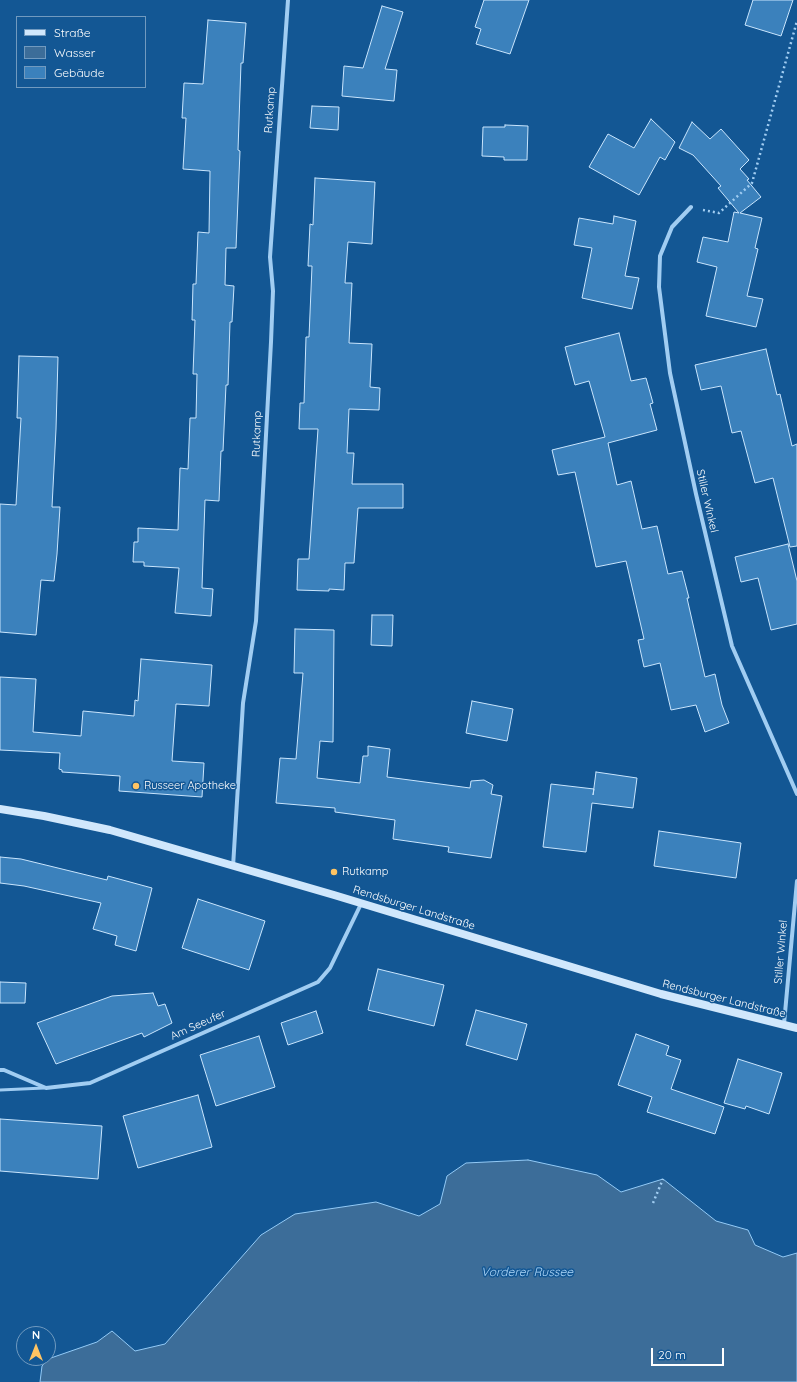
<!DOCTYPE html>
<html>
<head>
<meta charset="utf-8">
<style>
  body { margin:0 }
  #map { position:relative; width:797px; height:1382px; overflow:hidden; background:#135794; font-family:Quicksand,sans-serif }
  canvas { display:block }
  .legend { position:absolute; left:16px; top:16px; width:130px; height:72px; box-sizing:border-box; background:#135794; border:1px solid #719abf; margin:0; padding:5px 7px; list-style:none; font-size:12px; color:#fff }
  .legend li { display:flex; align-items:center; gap:8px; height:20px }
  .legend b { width:20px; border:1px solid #719abf }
  .north { position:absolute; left:16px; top:1326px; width:40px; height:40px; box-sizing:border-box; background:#135794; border:1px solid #719abf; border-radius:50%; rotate:0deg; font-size:11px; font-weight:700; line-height:16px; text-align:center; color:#fff }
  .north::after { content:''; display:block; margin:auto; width:14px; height:18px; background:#ffc463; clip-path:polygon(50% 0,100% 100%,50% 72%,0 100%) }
  .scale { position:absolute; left:651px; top:1348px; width:73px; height:18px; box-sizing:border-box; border:2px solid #fff; border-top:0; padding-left:5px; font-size:12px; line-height:14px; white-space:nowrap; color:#fff; -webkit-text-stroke:3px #135794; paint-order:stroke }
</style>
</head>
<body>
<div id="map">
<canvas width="797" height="1382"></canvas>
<ul class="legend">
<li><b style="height:5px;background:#d0e7fc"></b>Straße</li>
<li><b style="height:11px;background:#3c6d99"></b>Wasser</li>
<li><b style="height:11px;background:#3b81bc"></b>Gebäude</li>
</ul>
<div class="north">N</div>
<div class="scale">20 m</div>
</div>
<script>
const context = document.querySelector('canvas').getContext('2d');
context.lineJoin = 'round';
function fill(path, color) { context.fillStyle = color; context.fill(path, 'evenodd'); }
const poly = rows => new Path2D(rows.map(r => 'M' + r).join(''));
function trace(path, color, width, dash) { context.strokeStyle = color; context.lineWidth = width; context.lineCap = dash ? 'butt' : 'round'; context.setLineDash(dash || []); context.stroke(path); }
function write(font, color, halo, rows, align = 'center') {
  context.font = font + ' Quicksand,sans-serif'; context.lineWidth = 3; context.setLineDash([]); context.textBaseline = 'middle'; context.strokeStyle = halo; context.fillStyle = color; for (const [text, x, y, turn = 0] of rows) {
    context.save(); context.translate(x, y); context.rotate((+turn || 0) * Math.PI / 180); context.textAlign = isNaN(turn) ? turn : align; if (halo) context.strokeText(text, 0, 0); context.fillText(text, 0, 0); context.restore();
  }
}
const water = poly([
  [528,1160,597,1175,621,1192,663,1179,716,1221,748,1230,755,1245,783,1257,797,1253,797,1382,40,1382,42,1366,48,1359,97,1342,112,1331,135,1351,165,1344,261,1235,295,1214,376,1202,419,1216,440,1204,447,1176,466,1163,528,1160]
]);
const building = poly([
  [484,0,529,0,510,54,476,44,481,29,475,27,484,0],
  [753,0,793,0,781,36,745,25,753,0],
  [382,6,403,12,385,69,397,70,394,101,342,96,344,66,363,68,382,6],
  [208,20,246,23,243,63,241,63,238,150,240,151,236,248,226,248,225,285,234,286,232,322,230,322,228,385,226,385,223,451,221,451,219,501,205,500,202,588,213,589,211,616,175,613,179,568,144,566,144,562,133,562,134,542,138,542,138,528,178,530,180,468,188,469,190,418,196,418,197,374,193,374,195,320,192,320,193,284,196,284,198,232,209,233,210,171,183,169,186,118,182,118,184,83,203,84,208,20],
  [312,106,339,107,338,130,310,128,312,106],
  [651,119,675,142,665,160,660,157,639,195,589,167,608,134,634,148,651,119],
  [692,122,710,139,721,129,749,160,740,169,749,179,747,180,761,197,740,213,762,218,755,248,758,249,747,296,763,299,756,327,706,316,717,267,697,262,703,237,728,242,734,212,739,213,718,188,721,186,693,155,679,148,692,122],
  [505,125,528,126,527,160,504,160,504,157,482,156,483,127,505,127,505,125],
  [315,178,375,182,372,244,348,242,345,283,352,283,349,343,372,344,370,387,380,388,379,410,349,409,347,453,354,453,352,484,403,484,403,508,358,508,354,563,345,563,344,590,329,589,329,591,297,590,298,559,309,559,318,429,299,429,300,403,304,403,306,337,309,337,312,266,308,266,310,224,313,225,315,178],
  [614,216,636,221,625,276,639,278,632,309,582,298,592,248,574,245,579,218,613,224,614,216],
  [619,333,631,381,646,378,653,403,650,404,657,430,608,443,617,485,631,481,642,529,657,526,668,574,682,571,689,598,687,598,705,677,715,674,722,705,729,723,705,732,696,705,671,710,660,663,644,667,638,640,644,639,626,561,596,567,575,472,558,475,552,450,605,437,589,381,575,385,565,347,619,333],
  [766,349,777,395,780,394,792,446,797,444,797,546,790,547,773,478,755,483,741,431,732,433,721,386,701,390,695,365,766,349],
  [19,356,58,357,56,429,52,507,60,507,57,554,54,581,41,580,36,635,0,632,0,504,16,505,21,418,17,418,19,356],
  [788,544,797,581,797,624,771,630,758,578,741,582,735,557,788,544],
  [372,615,393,615,392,646,371,645,372,615],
  [295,629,334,630,333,742,320,741,317,778,360,783,363,756,368,756,368,746,390,749,387,777,470,788,471,781,484,780,493,785,491,794,502,796,491,858,448,852,449,847,393,839,395,820,335,812,335,808,276,803,280,758,296,759,303,673,294,673,295,629],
  [141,659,212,665,209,706,176,704,172,761,204,763,202,797,119,791,120,776,62,772,62,770,59,769,60,753,0,750,0,677,36,679,33,732,81,736,83,711,134,716,135,700,138,701,141,659],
  [472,701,513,709,507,741,466,733,472,701],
  [596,772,637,778,633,808,592,803,586,852,543,847,551,784,594,789,593,795,596,772],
  [659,831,741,843,736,878,654,866,659,831],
  [0,857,21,859,107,880,108,876,152,888,136,951,115,945,117,936,93,929,101,903,24,886,0,883,0,857],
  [198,899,265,921,249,970,182,948,198,899],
  [378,969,444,985,434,1026,368,1010,378,969],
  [0,982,26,983,25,1003,0,1003,0,982],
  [153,993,158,1006,165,1004,172,1023,144,1037,142,1033,56,1064,37,1023,112,996,153,993],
  [476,1010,527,1024,517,1060,466,1045,476,1010],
  [316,1011,323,1033,288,1045,281,1023,316,1011],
  [636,1034,669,1046,666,1055,681,1060,671,1089,724,1107,715,1134,647,1112,652,1097,618,1085,636,1034],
  [259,1036,275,1087,216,1106,200,1055,259,1036],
  [738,1059,782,1073,769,1114,746,1106,745,1109,724,1103,738,1059],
  [198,1095,212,1147,138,1168,123,1116,198,1095],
  [0,1119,102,1126,98,1179,0,1171,0,1119]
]);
const path = poly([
  [703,210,719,213,752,183,797,21],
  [653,1203,663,1179]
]);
const lane = poly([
  [0,1090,44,1088]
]);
const street = poly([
  [691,207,672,227,660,256,659,287,670,373,696,494,732,646,797,794],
  [233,867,243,703,256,621,271,342,273,291,270,257,288,0],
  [784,1024,797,881],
  [0,1070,4,1070,46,1088,90,1083,318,982,330,968,361,904]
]);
const secondary = poly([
  [0,809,44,816,110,830,334,895,661,994,797,1028]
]);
const markers = [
  [136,786,4,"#ffc463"],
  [334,872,4,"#ffc463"]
];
const streetNames = [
  ["Rutkamp",270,110,-86],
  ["Rutkamp",257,434,-88],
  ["Stiller Winkel",707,501,77],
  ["Rendsburger Landstraße",414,908,17],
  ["Stiller Winkel",781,952,-85],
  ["Rendsburger Landstraße",724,999,14],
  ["Am Seeufer",198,1025,-24]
];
const poiNames = [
  ["Russeer Apotheke",144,786],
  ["Rutkamp",342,872]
];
const waterNames = [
  ["Vorderer Russee",527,1272]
];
fill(water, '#3c6d99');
trace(water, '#93caf6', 1);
fill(building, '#3b81bc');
trace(building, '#c9e5fd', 1);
trace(path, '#a1cdf2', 2.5, [2, 3]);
trace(lane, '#a1cdf2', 3);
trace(street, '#a1cdf2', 4);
trace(secondary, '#d0e7fc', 8);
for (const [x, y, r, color] of markers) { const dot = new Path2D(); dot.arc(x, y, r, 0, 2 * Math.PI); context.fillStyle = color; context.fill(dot); trace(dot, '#135794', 1.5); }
write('11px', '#fff', '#135794', streetNames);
write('11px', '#fff', '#135794', poiNames, 'left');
write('italic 12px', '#aed7f9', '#135794', waterNames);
</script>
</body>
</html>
